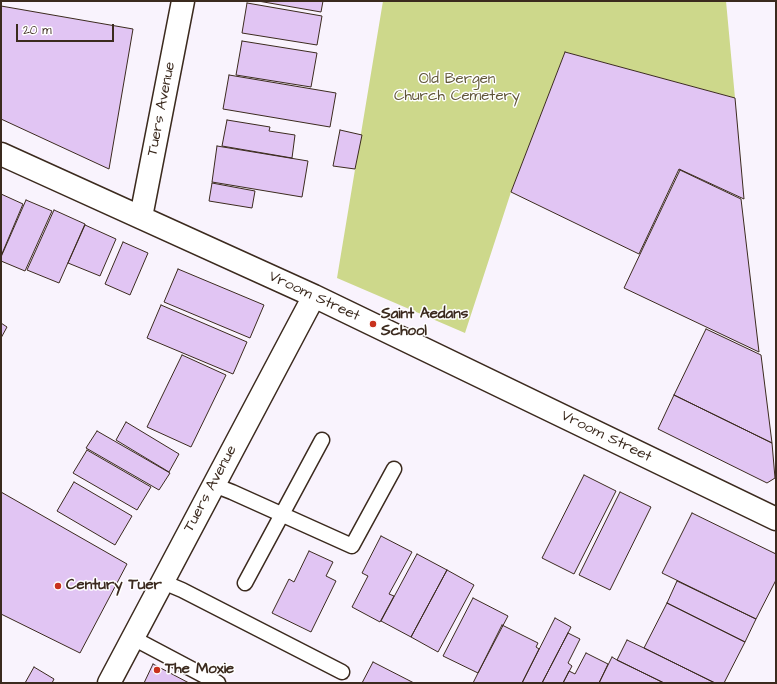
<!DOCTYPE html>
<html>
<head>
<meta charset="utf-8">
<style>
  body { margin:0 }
  #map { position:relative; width:777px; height:684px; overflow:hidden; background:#f9f3fd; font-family:"Architects Daughter",sans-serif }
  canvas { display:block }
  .frame { position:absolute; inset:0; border:2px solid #3b2a1e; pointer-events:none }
  .scale { position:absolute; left:16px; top:24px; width:98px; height:18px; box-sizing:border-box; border:2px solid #3b2a1e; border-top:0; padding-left:5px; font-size:12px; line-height:14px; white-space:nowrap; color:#3b2a1e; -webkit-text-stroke:3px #fff; paint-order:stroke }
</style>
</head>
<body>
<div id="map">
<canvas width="777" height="684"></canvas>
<div class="frame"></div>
<div class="scale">20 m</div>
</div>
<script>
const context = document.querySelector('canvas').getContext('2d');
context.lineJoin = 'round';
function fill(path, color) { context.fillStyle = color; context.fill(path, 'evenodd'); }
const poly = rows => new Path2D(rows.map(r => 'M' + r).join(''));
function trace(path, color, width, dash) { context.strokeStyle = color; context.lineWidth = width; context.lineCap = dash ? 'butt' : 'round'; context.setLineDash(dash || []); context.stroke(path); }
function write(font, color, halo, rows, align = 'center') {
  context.font = font + ' "Architects Daughter",sans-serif'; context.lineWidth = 3; context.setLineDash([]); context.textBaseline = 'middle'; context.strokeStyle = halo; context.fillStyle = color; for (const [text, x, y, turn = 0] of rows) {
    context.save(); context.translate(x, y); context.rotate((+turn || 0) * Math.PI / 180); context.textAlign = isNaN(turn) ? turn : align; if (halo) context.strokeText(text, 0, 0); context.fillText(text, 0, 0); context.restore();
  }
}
const green = poly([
  [383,1,726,1,735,98,565,52,511,192,465,333,337,278]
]);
const building = poly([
  [258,1,323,1,321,12,258,1],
  [247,3,322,16,317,45,242,33,247,3],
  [1,6,133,29,109,169,1,119,1,6],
  [242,41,317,53,311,87,236,75,242,41],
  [565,52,735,98,744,199,679,169,639,254,511,192,565,52],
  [229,75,336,93,330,127,223,109,229,75],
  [227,120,270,127,269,131,295,135,292,158,222,146,227,120],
  [340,130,362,135,355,169,333,166,340,130],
  [217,146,308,161,302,197,212,182,217,146],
  [680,170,741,199,759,352,624,288,680,170],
  [212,183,255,191,252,208,209,201,212,183],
  [1,194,23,204,1,256,1,194],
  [26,200,52,211,25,271,1,261,1,257,26,200],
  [54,210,85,224,59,283,27,270,54,210],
  [85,225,116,239,100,276,68,263,85,225],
  [123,242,148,253,130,295,105,284,123,242],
  [178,269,264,305,250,338,164,302,178,269],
  [161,305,247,342,233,374,147,338,161,305],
  [1,323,7,327,1,338,1,323],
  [706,329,761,355,772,443,674,395,706,329],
  [182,355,226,375,191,447,147,427,182,355],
  [674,395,772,443,775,478,767,483,658,429,674,395],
  [126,422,179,454,169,472,116,440,126,422],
  [97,431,170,473,159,490,86,448,97,431],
  [87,450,151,487,137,510,73,473,87,450],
  [584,475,616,491,574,574,542,558,584,475],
  [74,482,132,516,115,545,57,511,74,482],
  [1,492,127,564,80,653,1,614,1,492],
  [620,492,651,507,610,590,579,575,620,492],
  [692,513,776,554,776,580,756,619,662,573,692,513],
  [381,536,412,552,389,594,394,596,380,622,352,607,368,576,362,573,381,536],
  [309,551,333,562,326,576,336,581,311,632,272,613,289,579,294,582,309,551],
  [417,554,447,570,411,637,381,621,417,554],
  [447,570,474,585,438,652,411,637,447,570],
  [677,581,756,619,745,642,667,603,677,581],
  [473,598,508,616,478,673,443,656,473,598],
  [667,603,745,642,724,683,715,683,644,648,667,603],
  [555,618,571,627,568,633,542,683,522,683,555,618],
  [502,625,538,643,536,647,539,649,522,683,473,683,502,625],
  [568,633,580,639,568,663,572,666,563,683,542,683,568,633],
  [627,640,644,648,715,683,664,683,617,660,627,640],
  [586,653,608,664,599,683,563,683,569,671,575,674,586,653],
  [612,657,617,660,664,683,599,683,612,657],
  [373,662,414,683,362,683,373,662],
  [153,664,189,683,144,683,153,664],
  [34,667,54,679,52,683,25,683,34,667]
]);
const lane = poly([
  [214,485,232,492,352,546,394,469],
  [163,582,182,590,342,672],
  [245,583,322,440],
  [133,638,218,683]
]);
const street = poly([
  [1,154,314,296,776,519],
  [141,217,183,1],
  [109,683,314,296]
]);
const markers = [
  [373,324,4,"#c8321e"],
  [58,586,4,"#c8321e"],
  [157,670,4,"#c8321e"]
];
const parkNames = [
  ["Old Bergen",457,80],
  ["Church Cemetery",457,97]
];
const streetNames = [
  ["Tuers Avenue",162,109,-79],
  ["Vroom Street",314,297,25],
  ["Vroom Street",606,437,26],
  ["Tuers Avenue",211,489,-62]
];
const poiNames = [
  ["Saint Aedans",381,315],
  ["School",381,332],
  ["Century Tuer",66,586],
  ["The Moxie",165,670]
];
fill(green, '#cdd88b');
fill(building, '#e1c5f3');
trace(building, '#3b2a1e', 1);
trace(lane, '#3b2a1e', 17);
trace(street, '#3b2a1e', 25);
trace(lane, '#fff', 14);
trace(street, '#fff', 22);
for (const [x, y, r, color] of markers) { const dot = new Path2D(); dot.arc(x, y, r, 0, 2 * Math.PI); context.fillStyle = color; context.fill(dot); trace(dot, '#fff', 1.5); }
write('15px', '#605639', '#fff', parkNames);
write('15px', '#3b2a1e', '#fff', streetNames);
write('bold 15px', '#3b2a1e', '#fff', poiNames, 'left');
</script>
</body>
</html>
